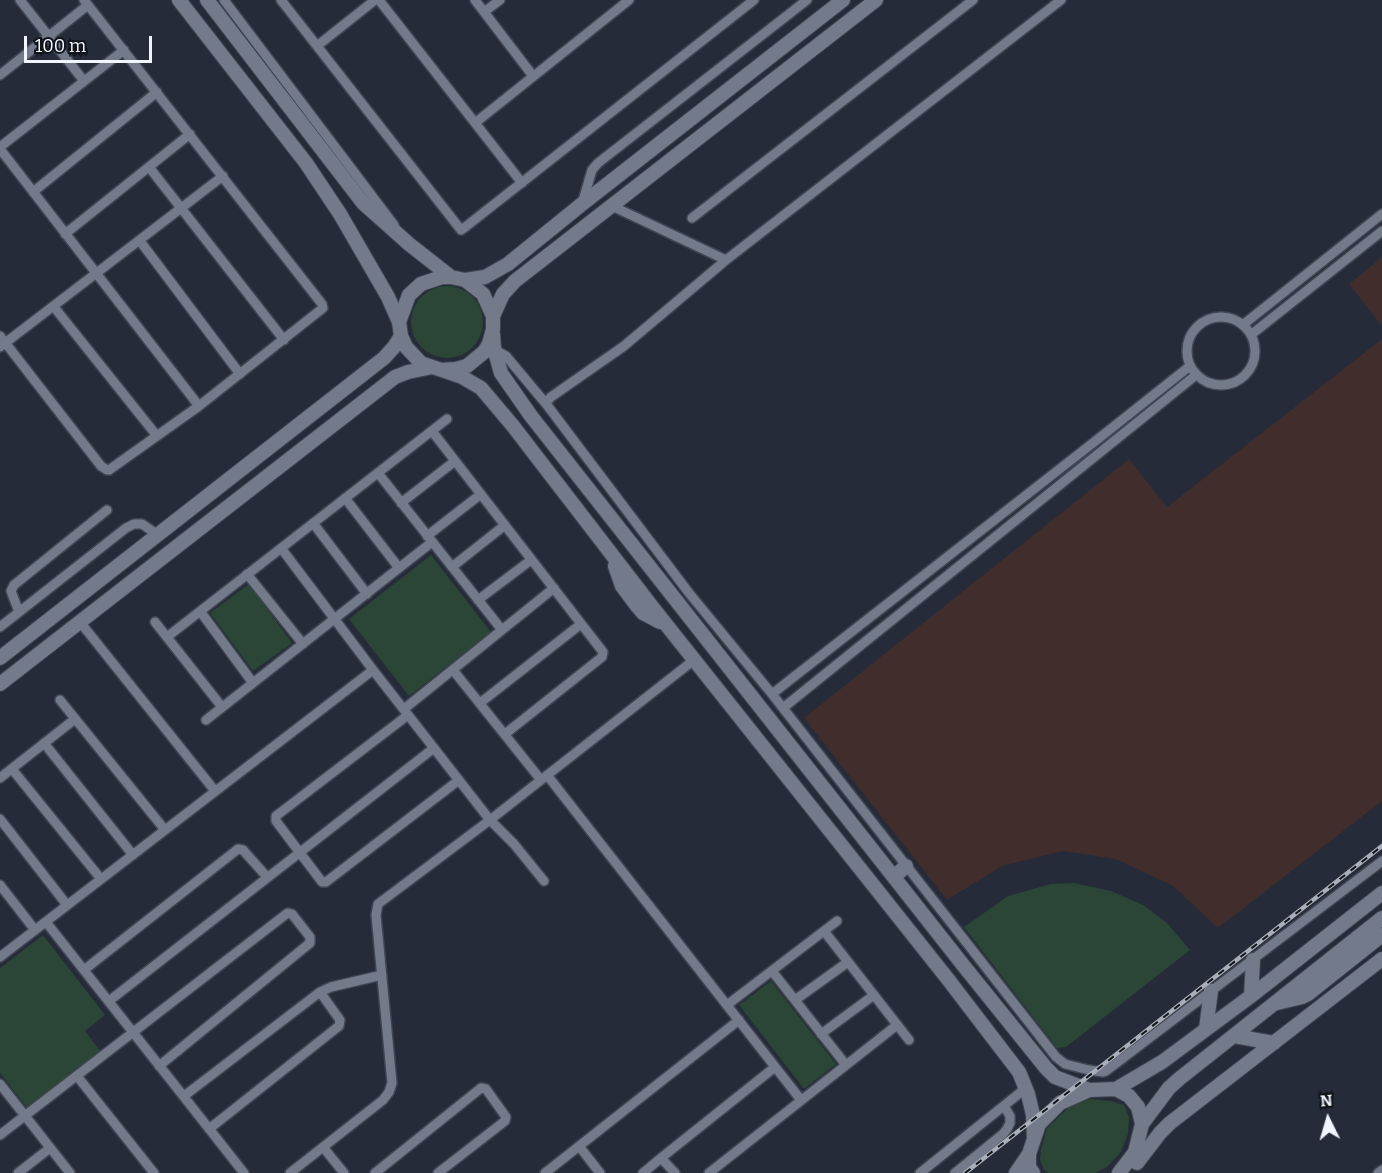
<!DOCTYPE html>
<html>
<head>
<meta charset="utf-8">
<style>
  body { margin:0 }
  #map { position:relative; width:1382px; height:1173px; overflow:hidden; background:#252b39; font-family:Bitter,serif }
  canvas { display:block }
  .north { position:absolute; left:1298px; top:1089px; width:60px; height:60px; -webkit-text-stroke:4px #11141a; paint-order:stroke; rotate:355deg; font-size:16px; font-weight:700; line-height:24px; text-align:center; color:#f0f5fe }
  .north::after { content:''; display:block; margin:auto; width:21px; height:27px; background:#f0f5fe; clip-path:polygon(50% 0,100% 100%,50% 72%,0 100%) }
  .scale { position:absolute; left:24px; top:36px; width:128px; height:27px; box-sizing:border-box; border:3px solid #f0f5fe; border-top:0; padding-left:8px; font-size:18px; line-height:21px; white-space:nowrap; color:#f0f5fe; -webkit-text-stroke:4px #11141a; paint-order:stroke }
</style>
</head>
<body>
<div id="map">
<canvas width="1382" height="1173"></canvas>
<div class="north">N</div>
<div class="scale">100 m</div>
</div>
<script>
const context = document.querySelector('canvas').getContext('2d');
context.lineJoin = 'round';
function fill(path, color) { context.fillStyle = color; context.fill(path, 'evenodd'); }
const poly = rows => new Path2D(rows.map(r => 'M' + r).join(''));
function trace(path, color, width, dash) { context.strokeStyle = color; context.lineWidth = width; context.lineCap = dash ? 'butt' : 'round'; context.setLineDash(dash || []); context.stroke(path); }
const industrial = poly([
  [1382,257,1382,326,1349,284],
  [1382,339,1382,801,1218,928,1173,886,1116,859,1063,851,1002,866,947,900,804,718,1129,459,1167,507]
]);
const green = poly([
  '411 322a36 36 0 1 1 72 0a36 36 0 1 1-72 0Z',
  [431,555,491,632,409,696,349,619],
  [249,584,292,643,253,671,210,613],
  [1074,883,1111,891,1143,905,1167,923,1190,950,1066,1047,1057,1048,964,927,1008,896,1051,884],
  [43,935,105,1015,85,1031,101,1052,28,1109,0,1073,0,968],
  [771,981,836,1064,804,1089,739,1005],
  [1089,1099,1111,1101,1124,1105,1129,1117,1128,1134,1121,1152,1107,1167,1096,1173,1048,1173,1044,1170,1040,1160,1041,1149,1047,1128,1070,1106]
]);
const street = poly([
  [20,0,84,81],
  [224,0,394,225],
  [281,0,461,230,464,228,754,0],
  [379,0,522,183],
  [475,0,533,76],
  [1061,0,726,260,624,346,551,397,547,401,547,405,689,593,772,694,1056,1057,1065,1064,1089,1070,1103,1072,1106,1071,1382,861],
  [484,12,500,0],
  [317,46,375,0],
  [0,75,88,5],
  [475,123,629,0],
  [0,147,124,50],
  [0,149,199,406],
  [149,167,284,340],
  [33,192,157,92],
  [582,204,592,170,598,163,807,0],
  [612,206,726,260],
  [692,218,973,0],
  [65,234,190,134],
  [140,241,240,374],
  [54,307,157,436],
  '1187 351a34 34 0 1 1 68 0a34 34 0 1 1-68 0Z',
  [1244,324,1382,214],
  [1252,334,1382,231],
  [0,336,101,466,107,470,109,470,199,406,323,308,322,304,84,0],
  [0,347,223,176],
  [495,350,506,356,547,405],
  [432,431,603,652,602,657,505,734],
  [378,473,502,630],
  [345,498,399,568],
  [401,503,455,461],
  [313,523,367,594],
  [427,536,481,494],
  [281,548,373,670,490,820,514,844,544,881],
  [452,567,505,525],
  [247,574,303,644],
  [478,600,531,560],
  [200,611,253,683],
  [19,612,11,591,14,585,107,510],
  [80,622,215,791],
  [155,622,222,707],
  [0,627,126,528,134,524,142,524,158,535],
  [167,637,447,419],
  [453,670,541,780],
  [772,694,1098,439,1190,366],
  [60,700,165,830],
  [480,703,581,624],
  [783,708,1196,375],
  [404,709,554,588],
  [408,715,276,816,276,821,322,882,326,882,459,780],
  [206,720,432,542],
  [44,743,133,855],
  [12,769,101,879],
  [547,775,801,1100],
  [0,778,75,719],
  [0,819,67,905],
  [0,885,35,930],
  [46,922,244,1173],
  [824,931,909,1040],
  [0,957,373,670],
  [84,970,238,849,243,850,267,877],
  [772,971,846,1065],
  [795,1000,848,962],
  [109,1001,434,748],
  [727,1005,837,921],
  [821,1034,874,995],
  [77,1076,154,1173],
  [0,1084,70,1173],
  [184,1096,320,992,331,987,382,975],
  [209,1129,339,1026,340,1020,320,992],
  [0,1135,285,915,288,913,292,914,310,937,310,943,159,1066],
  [579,1146,600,1173],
  [323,1147,344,1173],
  [18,1173,50,1148],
  [290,1173,383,1100,389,1092,392,1083,376,915,378,904,490,820,694,660],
  [375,1173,481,1088,486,1089,506,1117,505,1121,438,1173],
  [545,1173,739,1020],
  [643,1173,661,1158],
  [675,1173,661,1158,775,1067],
  [709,1173,897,1025],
  [920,1173,1026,1088],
  [955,1173,1003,1134,1007,1129,1010,1123,1010,1116,1004,1106],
  [1378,1173,1382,1170]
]);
const secondary = poly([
  [179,0,306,163,340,214,388,297,399,322],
  [207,0,363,203,409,244,451,277],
  [465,280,485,277,508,264,582,204,843,0],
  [493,316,503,294,515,281,876,0],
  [493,334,494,348,501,373,531,416,963,965,1046,1068,1055,1077,1089,1090],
  [442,370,456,369,467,366,484,352,489,344,493,329,493,316,483,294,465,280,451,277,442,277,421,284,409,295,399,322,401,336,406,347,421,363,462,377,481,388,513,426,653,608,947,978,1019,1072,1028,1094,1033,1115,1034,1139],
  [615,566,622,586,637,606,643,613,660,622],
  [0,658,384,358,394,347,401,336],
  [0,684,395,377,408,372,432,367],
  [894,877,906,866],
  [1251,996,1253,960],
  [1277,1003,1302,997,1308,994,1382,935],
  [1206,1029,1211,991],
  [1234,1036,1274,1043],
  [1116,1089,1129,1096,1138,1107,1142,1124,1135,1152,1119,1173],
  [1142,1124,1169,1088,1179,1079,1382,918],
  [1137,1163,1160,1133,1170,1123,1382,959],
  [1016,1173,1029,1154],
  [1033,1173,1029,1167,1029,1154,1039,1124,1060,1103,1089,1090,1116,1089,1162,1062,1251,996,1382,893]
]);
const rail = poly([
  [965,1173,1382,846]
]);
fill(industrial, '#412d2b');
fill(green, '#2b4536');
trace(street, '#404651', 12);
trace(secondary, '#404651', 16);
trace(street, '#737b8b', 9);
trace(secondary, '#737b8b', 14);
trace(rail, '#a9afba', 4.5);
trace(rail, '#11141a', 2, [7]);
</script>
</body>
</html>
